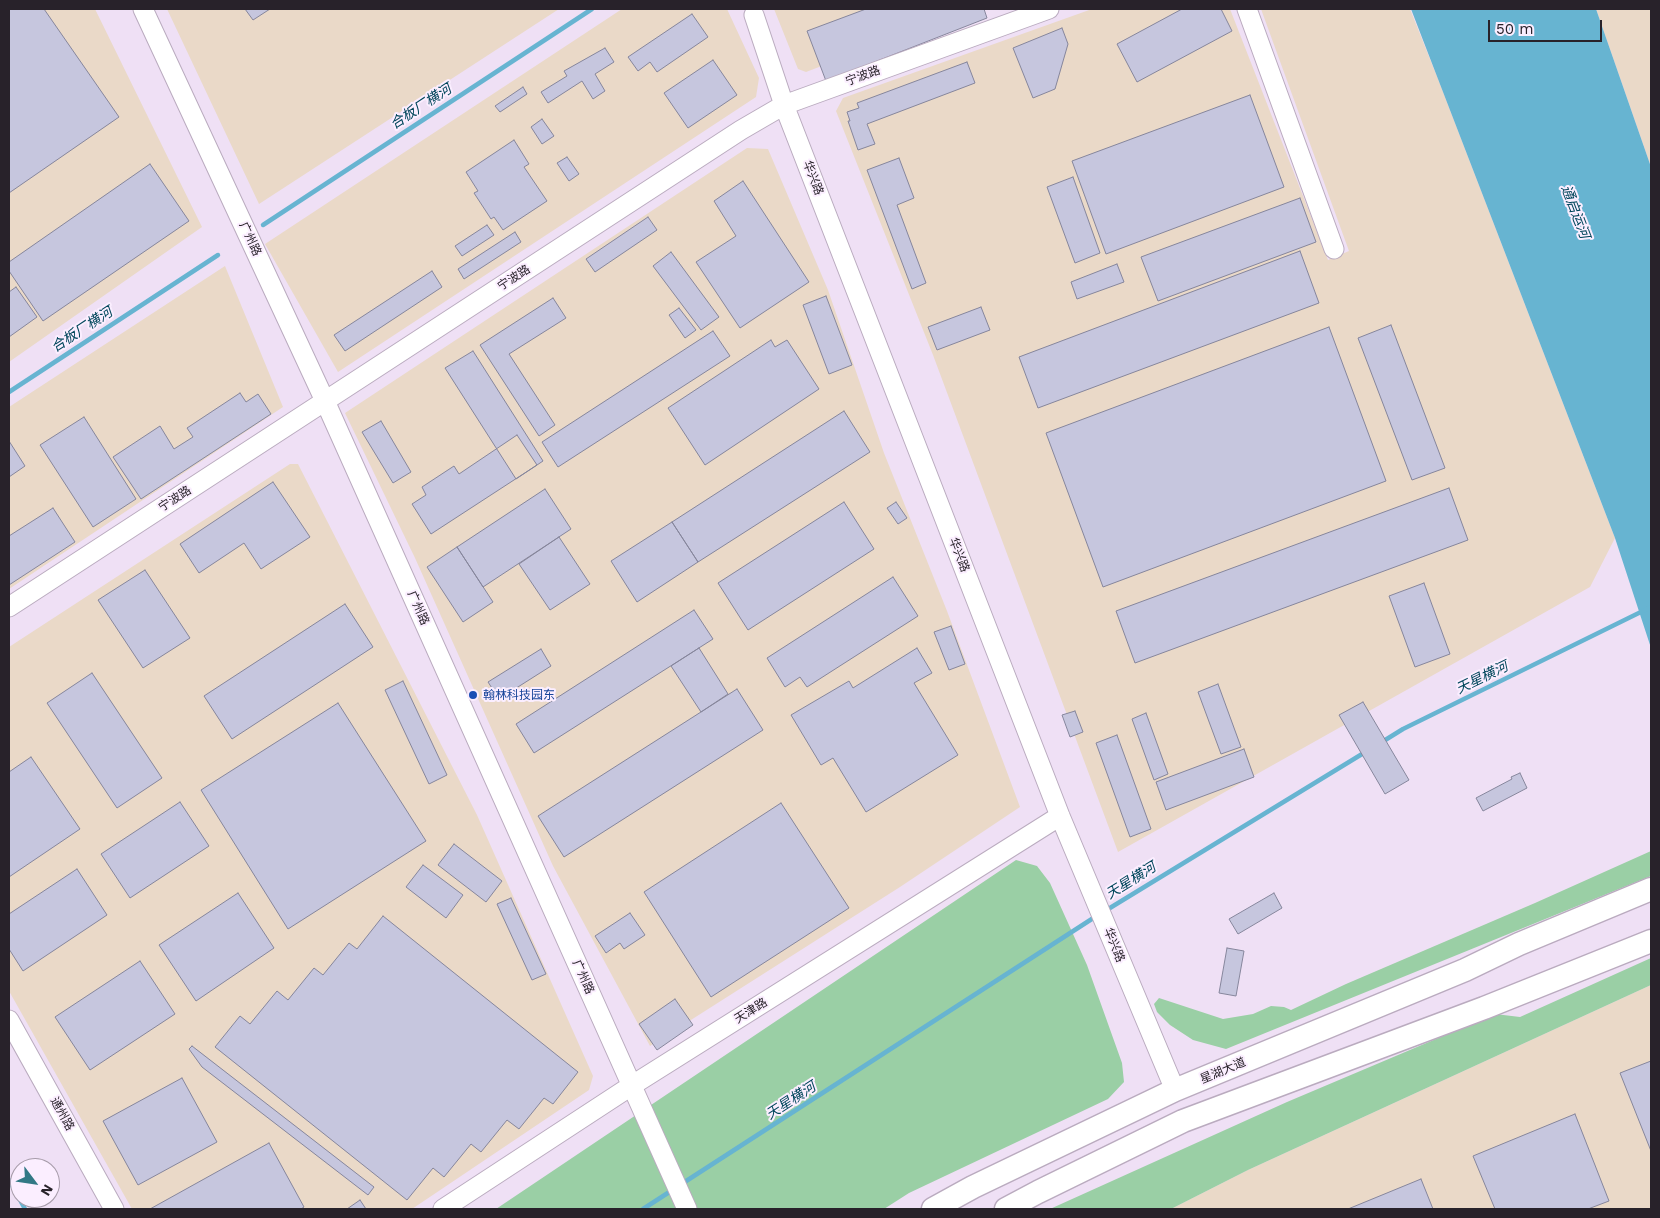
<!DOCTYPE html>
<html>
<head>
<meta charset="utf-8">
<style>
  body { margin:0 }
  #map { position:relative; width:1660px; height:1218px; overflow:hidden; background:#efe0f5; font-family:"Work Sans",sans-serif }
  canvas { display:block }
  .frame { position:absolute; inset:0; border:10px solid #28222a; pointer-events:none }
  .north { position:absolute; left:10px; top:1158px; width:50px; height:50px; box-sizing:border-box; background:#fbeeff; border:1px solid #a79caa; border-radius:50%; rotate:121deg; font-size:14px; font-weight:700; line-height:20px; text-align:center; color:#28222a }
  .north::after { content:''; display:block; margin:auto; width:18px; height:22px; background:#327885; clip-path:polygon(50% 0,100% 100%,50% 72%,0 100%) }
  .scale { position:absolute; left:1488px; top:20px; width:114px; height:22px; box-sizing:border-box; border:2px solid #28222a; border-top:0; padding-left:6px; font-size:15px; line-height:18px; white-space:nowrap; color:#28222a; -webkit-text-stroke:4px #fbeeff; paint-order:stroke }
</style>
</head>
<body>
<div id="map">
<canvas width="1660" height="1218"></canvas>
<div class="frame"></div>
<div class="north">N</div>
<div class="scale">50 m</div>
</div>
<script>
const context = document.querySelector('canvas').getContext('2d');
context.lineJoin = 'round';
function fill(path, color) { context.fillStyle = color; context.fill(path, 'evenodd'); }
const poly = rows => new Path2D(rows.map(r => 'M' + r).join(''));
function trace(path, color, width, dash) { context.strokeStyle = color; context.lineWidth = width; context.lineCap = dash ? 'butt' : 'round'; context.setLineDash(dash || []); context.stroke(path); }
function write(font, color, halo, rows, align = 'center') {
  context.font = font + ' "Work Sans","Noto Sans SC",sans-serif'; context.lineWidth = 4; context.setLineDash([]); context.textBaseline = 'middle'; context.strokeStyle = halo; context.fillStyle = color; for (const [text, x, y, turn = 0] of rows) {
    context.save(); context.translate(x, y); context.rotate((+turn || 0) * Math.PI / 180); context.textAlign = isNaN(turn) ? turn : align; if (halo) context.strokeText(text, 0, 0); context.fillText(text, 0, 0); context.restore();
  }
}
const industrial = poly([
  [9,9,95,9,202,227,9,362],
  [167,9,559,9,259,204],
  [622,9,727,9,759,78,756,97,338,372,265,244],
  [774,9,971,9,806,72,798,69],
  [1092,9,1230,9,1328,260,1349,251,1261,9,1410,9,1438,79,1615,538,1590,587,1118,852,933,355,836,111,843,98],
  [1596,9,1651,9,1651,167],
  [747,148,768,149,828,290,884,453,947,611,1020,807,900,887,650,1046,553,866,415,558,345,413],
  [225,266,283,407,9,589,9,407],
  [290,464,298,464,477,815,593,1076,589,1090,412,1209,132,1209,9,991,9,647],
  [1651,985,1651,1209,1171,1209,1248,1170]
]);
const green = poly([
  [1651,851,1651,876,1226,1049,1193,1040,1170,1025,1157,1012,1154,1004,1159,998,1223,1019,1253,1014,1271,1006,1284,1007,1291,1010,1346,984,1535,903],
  [1016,860,1037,866,1050,883,1087,965,1122,1063,1124,1082,1108,1099,909,1193,884,1209,496,1209],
  [1651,958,1651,985,1248,1170,1171,1209,1050,1209,1287,1102,1495,1014,1520,1017]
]);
const water = poly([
  [1411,9,1596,9,1651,167,1651,648,1615,538]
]);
const stream = poly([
  [263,225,592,9],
  [9,392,218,255],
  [1382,742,1403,729,1651,607],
  [1105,911,1367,751],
  [9,1180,25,1209],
  [680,1185,1098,915],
  [643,1209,674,1189]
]);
const building = poly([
  [9,9,44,9,119,117,9,193,9,9],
  [245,9,270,9,253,20,245,9],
  [866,9,984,9,987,18,826,81,807,31,866,9],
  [1182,9,1221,9,1232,31,1137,82,1117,44,1182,9],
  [692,14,708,37,657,72,650,62,638,71,628,57,692,14],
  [1062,28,1068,44,1055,89,1033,98,1013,48,1062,28],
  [605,48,614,62,595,74,605,91,593,99,582,81,548,103,541,92,567,76,564,71,605,48],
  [713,60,737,95,688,128,664,93,713,60],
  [967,62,975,83,867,124,875,144,858,150,848,121,850,121,847,112,859,108,857,103,967,62],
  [523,87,527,94,500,112,495,106,523,87],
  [1250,95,1284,187,1106,254,1072,161,1250,95],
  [542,119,554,136,542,144,531,127,542,119],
  [514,140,529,164,524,167,547,201,503,230,494,217,491,219,474,193,478,191,466,172,514,140],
  [567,157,579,174,569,181,557,163,567,157],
  [899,158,914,198,897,205,926,283,912,289,867,170,899,158],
  [150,164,189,221,43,321,9,271,9,262,150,164],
  [1073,177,1100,253,1075,263,1047,187,1073,177],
  [743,181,809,282,740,328,696,262,736,236,714,201,743,181],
  [1300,198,1316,242,1158,301,1141,257,1300,198],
  [648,217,657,230,595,272,586,259,648,217],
  [487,225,494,235,462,256,455,246,487,225],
  [515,232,521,242,464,279,458,269,515,232],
  [1300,251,1319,303,1038,408,1019,357,1300,251],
  [671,252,719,317,701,330,653,266,671,252],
  [1117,264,1124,282,1077,299,1071,282,1117,264],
  [432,271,442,287,345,351,334,335,432,271],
  [16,287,37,317,9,337,9,292,16,287],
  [826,296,852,365,829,374,803,305,826,296],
  [553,298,566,318,509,354,555,425,539,436,480,345,553,298],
  [981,307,990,330,937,350,928,327,981,307],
  [679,308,696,330,685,338,669,315,679,308],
  [1391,325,1445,468,1412,480,1358,338,1391,325],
  [1329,327,1386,481,1103,587,1046,433,1329,327],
  [713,331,730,356,558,467,542,442,713,331],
  [771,340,775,347,787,340,819,389,705,465,668,408,771,340],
  [473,351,543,461,516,479,445,368,473,351],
  [240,393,246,402,258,394,271,414,141,499,113,457,160,426,174,449,193,437,187,428,240,393],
  [844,411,870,452,698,562,672,522,844,411],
  [84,417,136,499,93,527,40,445,84,417],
  [381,421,411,472,393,483,362,432,381,421],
  [517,435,537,465,431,534,412,504,426,495,422,487,454,466,459,474,517,435],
  [9,441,25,466,9,477,9,441],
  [273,482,310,537,261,569,244,543,199,573,180,544,273,482],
  [1449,488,1468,540,1135,663,1116,611,1449,488],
  [545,489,571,529,483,587,457,547,545,489],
  [844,502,874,549,748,630,718,583,844,502],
  [896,502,907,518,898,524,887,508,896,502],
  [53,508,75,542,9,585,9,536,53,508],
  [672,522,698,562,637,602,611,561,672,522],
  [559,537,590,584,550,610,519,564,559,537],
  [457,547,493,602,463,622,427,567,457,547],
  [145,570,190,638,143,668,98,600,145,570],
  [893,577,918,616,807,687,800,677,785,687,767,658,893,577],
  [1424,583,1450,654,1415,667,1389,596,1424,583],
  [345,604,373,647,232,739,204,696,345,604],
  [694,610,713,639,534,753,516,724,694,610],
  [951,626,965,664,949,670,934,632,951,626],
  [699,648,728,694,701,712,671,666,699,648],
  [917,648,932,673,914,683,958,755,866,812,833,758,821,765,791,715,849,681,853,688,917,648],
  [541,649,551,666,499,699,488,682,541,649],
  [92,673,162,778,117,808,47,703,92,673],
  [403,681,447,775,429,784,385,690,403,681],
  [1218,684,1241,747,1221,754,1198,692,1218,684],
  [737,689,763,730,564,857,538,816,737,689],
  [1363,702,1409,780,1385,794,1339,715,1363,702],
  [338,703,426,841,288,929,201,790,338,703],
  [1075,711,1083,732,1070,737,1062,715,1075,711],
  [1146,713,1168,774,1154,780,1132,719,1146,713],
  [1117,735,1151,829,1130,837,1096,743,1117,735],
  [1244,749,1254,777,1166,810,1156,782,1244,749],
  [31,757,80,829,9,877,9,772,31,757],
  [1520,773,1527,788,1483,811,1476,798,1512,779,1511,777,1520,773],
  [180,802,209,846,130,898,101,854,180,802],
  [781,803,849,908,711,997,644,892,781,803],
  [454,844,502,881,486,902,438,865,454,844],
  [423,865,463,895,446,918,406,887,423,865],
  [77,869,107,915,23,971,9,949,9,914,77,869],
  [238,893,274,948,196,1001,159,945,238,893],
  [1274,893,1282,908,1238,934,1229,919,1274,893],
  [511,898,546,974,532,980,497,904,511,898],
  [630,913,645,935,624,949,620,943,606,953,595,936,630,913],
  [383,916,578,1072,553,1104,544,1098,519,1129,507,1120,481,1152,471,1144,444,1177,433,1168,407,1200,215,1047,240,1016,250,1024,277,991,288,1000,314,968,323,975,349,943,357,949,383,916],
  [1227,948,1244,951,1236,996,1219,993,1227,948],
  [140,961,175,1014,90,1070,55,1017,140,961],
  [675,999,693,1025,657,1050,639,1024,675,999],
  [192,1046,374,1187,368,1195,202,1067,189,1049,192,1046],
  [1651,1061,1651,1151,1620,1073,1651,1061],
  [182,1078,217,1142,138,1185,103,1121,182,1078],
  [1575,1114,1609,1201,1588,1209,1495,1209,1473,1156,1575,1114],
  [269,1143,304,1207,301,1209,150,1209,269,1143],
  [1421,1179,1433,1209,1348,1209,1421,1179],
  [360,1200,366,1209,347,1209,360,1200]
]);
const minor = poly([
  [143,9,325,401,687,1209],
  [1247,9,1334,249],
  [754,15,784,105,1060,816,1175,1090],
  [9,607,741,130,784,105,1049,9],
  [9,1020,114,1209],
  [443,1209,631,1086,1060,816]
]);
const major = poly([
  [933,1209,973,1187,1175,1090,1465,970,1519,944,1651,889],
  [1006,1209,1038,1192,1183,1121,1484,1008,1651,941]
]);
const markers = [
  [473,695,5,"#1a4fb4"]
];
const streetNames = [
  ["宁波路",863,76,-20],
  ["华兴路",813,178,69],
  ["广州路",250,239,65],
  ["宁波路",514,278,-33],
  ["宁波路",175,499,-33],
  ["华兴路",959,555,69],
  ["广州路",418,608,66],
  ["华兴路",1114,945,68],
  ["广州路",583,977,66],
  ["天津路",751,1011,-32],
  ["星湖大道",1223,1071,-23],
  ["通州路",62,1114,61]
];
const transitNames = [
  ["翰林科技园东",483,695]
];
const waterNames = [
  ["合板厂横河",421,107,-33],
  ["通启运河",1575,212,69],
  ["合板厂横河",82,330,-33],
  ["天星横河",1482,678,-26],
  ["天星横河",1131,881,-32],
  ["天星横河",791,1101,-33]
];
fill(industrial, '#ead9c8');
fill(green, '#9acfa5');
fill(water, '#67b4d1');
trace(stream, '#67b4d1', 4.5);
fill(building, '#c6c6de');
trace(building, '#86869c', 1);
trace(minor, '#baabbf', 21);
trace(major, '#baabbf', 25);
trace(minor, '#fff', 19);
trace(major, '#fff', 22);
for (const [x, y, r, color] of markers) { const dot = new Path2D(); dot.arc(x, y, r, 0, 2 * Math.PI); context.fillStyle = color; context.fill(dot); trace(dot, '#fbeeff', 2); }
write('12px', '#28222a', '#fbeeff', streetNames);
write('12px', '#164399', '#fbeeff', transitNames, 'left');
write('italic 14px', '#00465b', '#fbeeff', waterNames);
</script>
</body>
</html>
